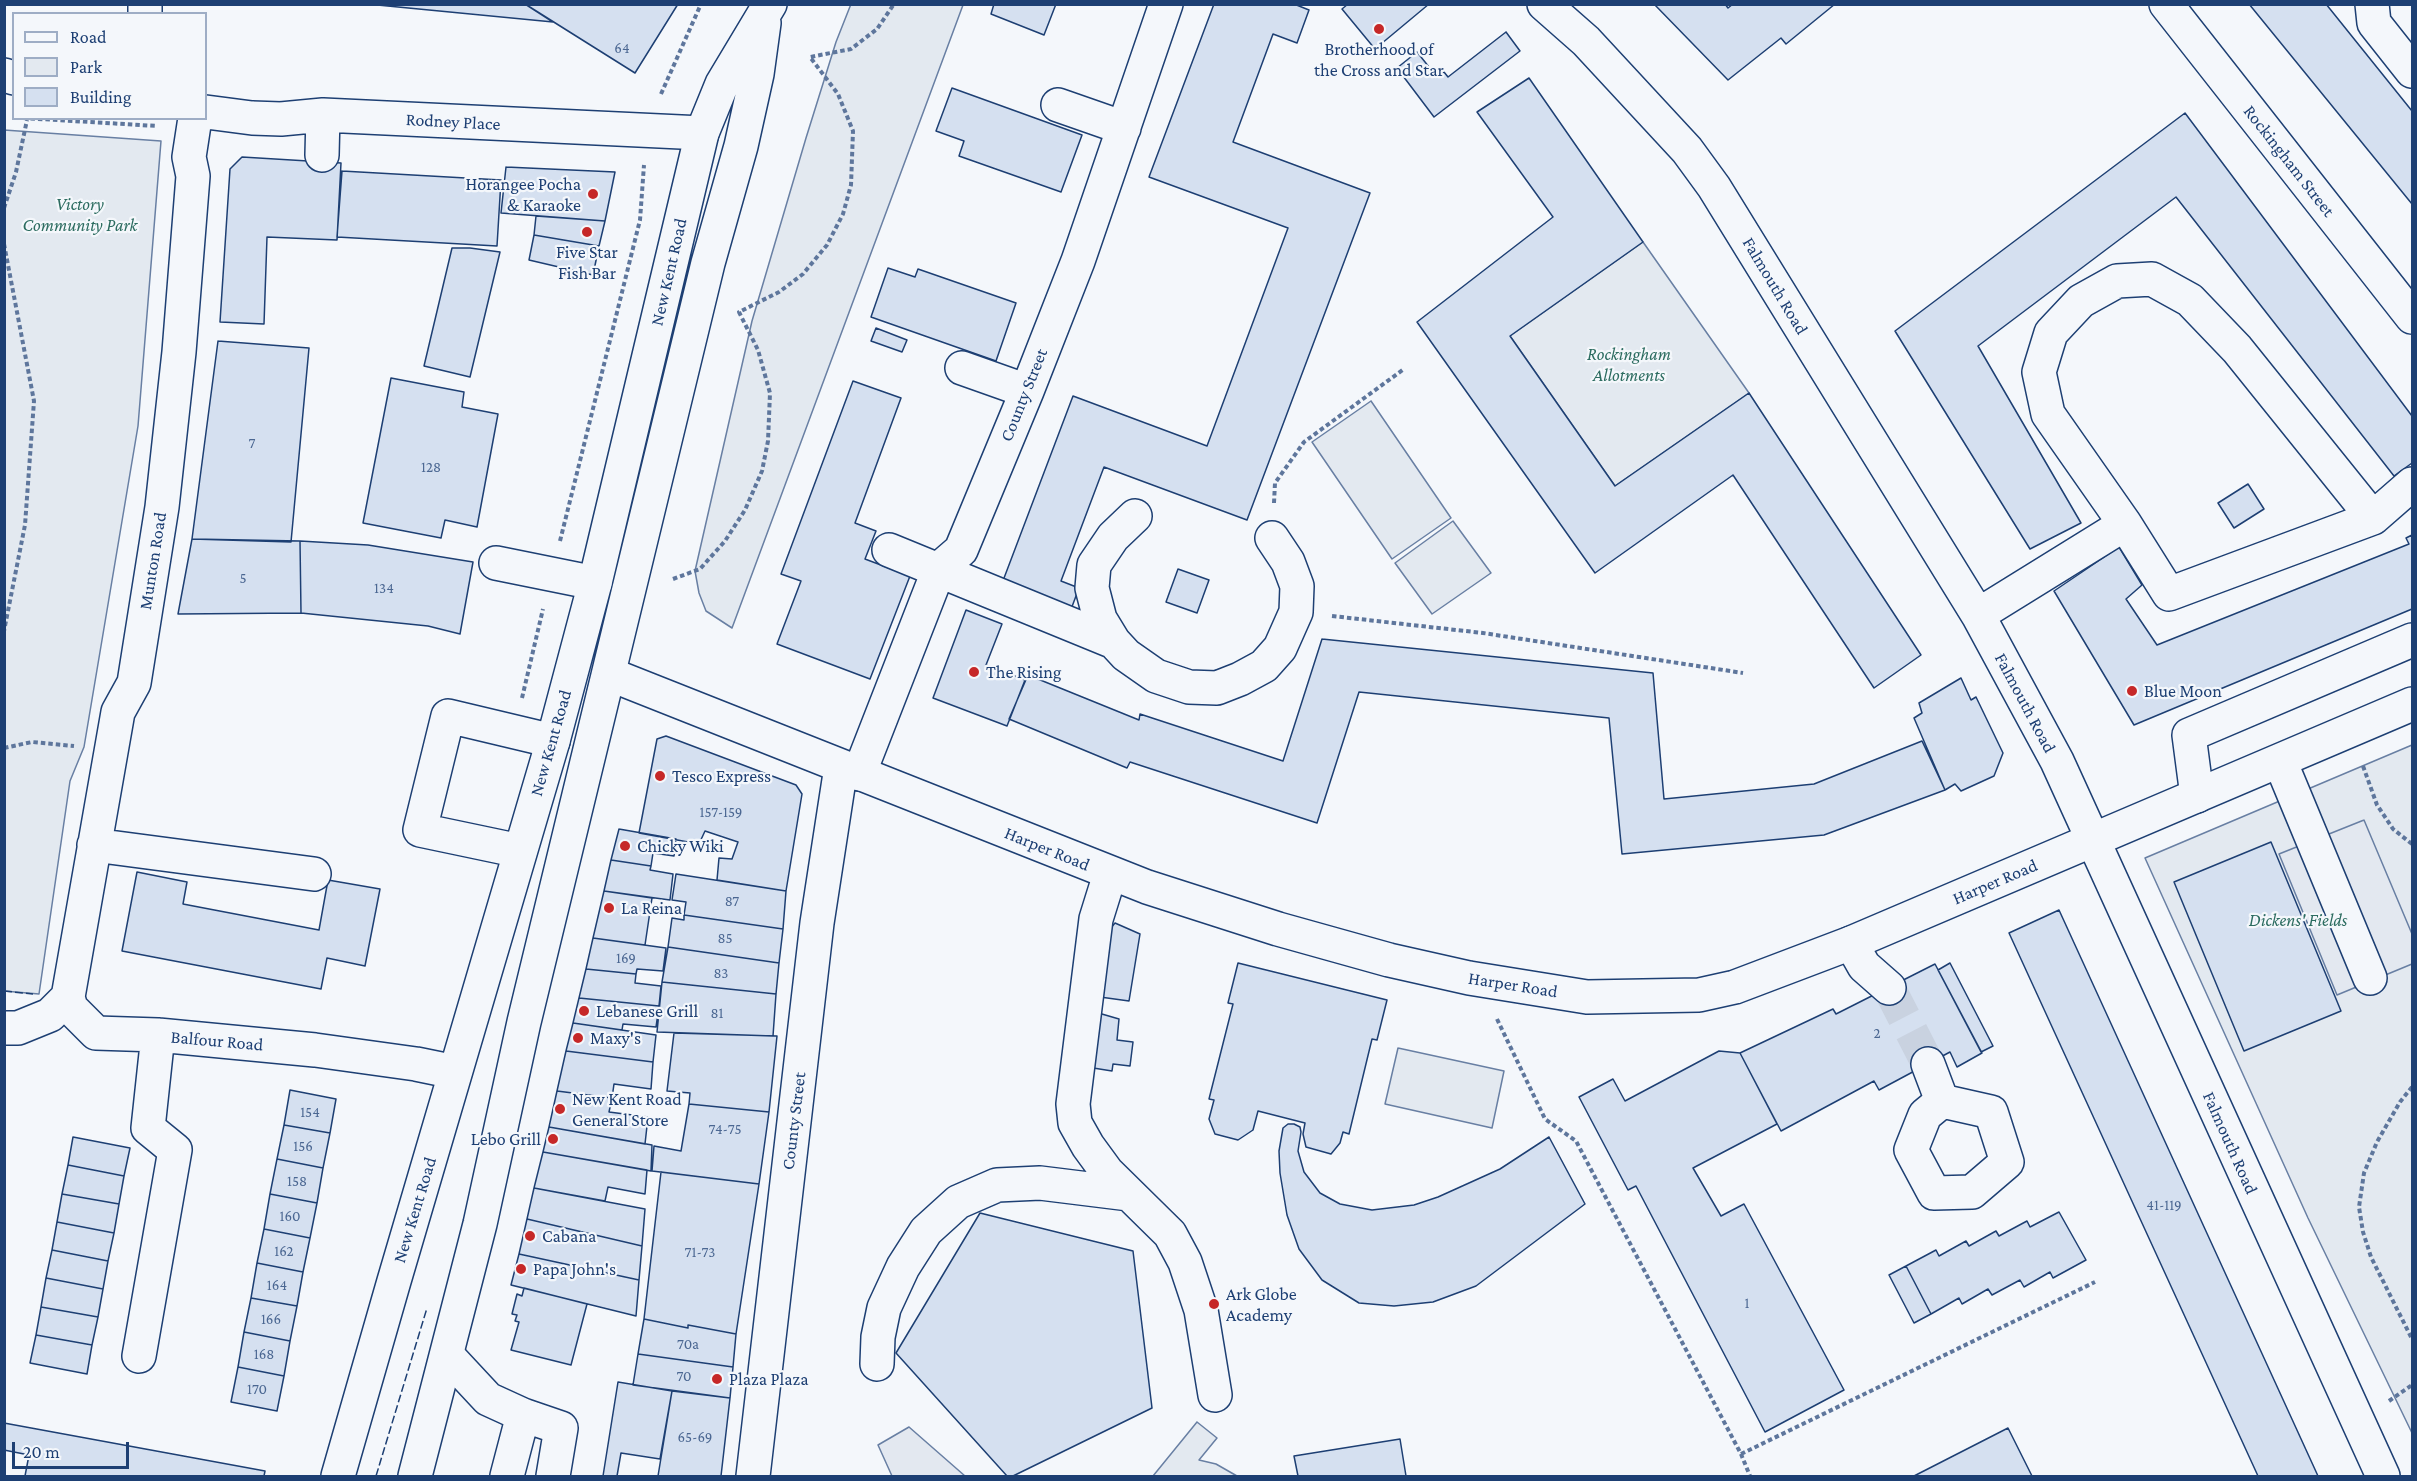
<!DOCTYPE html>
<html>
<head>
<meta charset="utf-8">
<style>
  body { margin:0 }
  #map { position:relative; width:2417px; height:1481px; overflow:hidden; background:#f4f7fb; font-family:"Crimson Pro",serif }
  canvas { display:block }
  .frame { position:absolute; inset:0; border:6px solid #1d3f73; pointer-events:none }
  .legend { position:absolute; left:12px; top:12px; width:195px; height:108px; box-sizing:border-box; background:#f4f7fb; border:2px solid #9eadc5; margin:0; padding:8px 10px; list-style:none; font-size:18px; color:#1d3f73 }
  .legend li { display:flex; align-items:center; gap:12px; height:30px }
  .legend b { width:30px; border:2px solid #9eadc5 }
  .scale { position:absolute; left:12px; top:1442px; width:117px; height:27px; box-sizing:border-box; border:3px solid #1d3f73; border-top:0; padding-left:8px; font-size:18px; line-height:21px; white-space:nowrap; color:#1d3f73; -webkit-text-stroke:4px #f4f7fb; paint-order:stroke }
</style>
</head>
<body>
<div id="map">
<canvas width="2417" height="1481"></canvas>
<div class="frame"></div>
<ul class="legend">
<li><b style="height:8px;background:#f4f7fb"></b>Road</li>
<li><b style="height:16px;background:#e3e9f0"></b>Park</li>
<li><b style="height:16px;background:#d5e0f0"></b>Building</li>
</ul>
<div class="scale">20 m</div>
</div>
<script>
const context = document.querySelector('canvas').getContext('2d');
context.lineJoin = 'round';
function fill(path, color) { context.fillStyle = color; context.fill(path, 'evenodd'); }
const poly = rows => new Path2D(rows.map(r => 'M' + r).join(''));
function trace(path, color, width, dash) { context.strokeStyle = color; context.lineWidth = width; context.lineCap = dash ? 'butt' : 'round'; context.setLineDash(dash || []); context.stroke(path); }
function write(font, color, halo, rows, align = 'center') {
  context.font = font + ' "Crimson Pro",serif'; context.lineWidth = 4.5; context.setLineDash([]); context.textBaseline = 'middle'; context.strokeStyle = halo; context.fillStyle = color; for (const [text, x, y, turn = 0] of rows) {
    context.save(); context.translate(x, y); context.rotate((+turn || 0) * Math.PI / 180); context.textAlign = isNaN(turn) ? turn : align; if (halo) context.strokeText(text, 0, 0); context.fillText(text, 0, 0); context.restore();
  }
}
const green = poly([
  [851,4,963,5,732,628,706,611,699,593,695,571,752,321,806,138,836,42,851,4],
  [4,130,161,141,138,426,84,747,70,781,39,994,4,991,4,130],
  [1643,242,1749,393,1615,486,1510,336,1643,242],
  [1371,401,1451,518,1392,559,1312,442,1371,401],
  [1453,521,1491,573,1432,614,1395,563,1453,521],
  [2412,745,2412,1433,2308,1218,2145,858,2412,745],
  [1398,1048,1504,1071,1492,1128,1385,1104,1398,1048],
  [1197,1422,1217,1438,1199,1460,1216,1464,1237,1476,1153,1476,1197,1422]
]);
const parking = poly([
  [2364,820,2412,934,2412,964,2337,995,2279,854,2364,820],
  [909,1427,965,1476,892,1476,878,1445,909,1427]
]);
const building = poly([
  [367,4,525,4,553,22,367,4],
  [525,4,678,4,635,73,525,4],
  [994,4,1056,4,1044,35,991,14,994,4],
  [1214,4,1294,4,1309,10,1297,43,1273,34,1233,142,1370,193,1247,520,1104,467,1061,581,1079,588,1070,612,1001,586,1073,396,1207,446,1288,228,1149,177,1214,4],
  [1348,4,1429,4,1375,49,1342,9,1348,4],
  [1654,4,1725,4,1728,8,1733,4,1835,4,1786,44,1781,38,1728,80,1654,4],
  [2249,4,2326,4,2412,111,2412,204,2249,4],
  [1506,32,1520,51,1434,117,1397,68,1417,52,1437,77,1444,72,1448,77,1506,32],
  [1529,78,1643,242,1510,336,1615,486,1749,393,1921,655,1874,688,1733,475,1595,573,1417,322,1553,217,1477,112,1529,78],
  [952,88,1082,135,1061,192,959,156,964,141,936,131,952,88],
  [2185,113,2412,416,2412,463,2394,476,2176,197,1978,346,2081,523,2030,549,1895,331,2185,113],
  [242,157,341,163,337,240,267,237,264,324,220,322,230,169,242,157],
  [506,167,615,172,605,221,501,213,506,167],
  [342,171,501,180,497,246,337,237,342,171],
  [536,216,605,221,599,246,534,235,536,216],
  [534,235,599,246,593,275,529,260,534,235],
  [452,248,470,248,500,252,470,377,424,366,452,248],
  [888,268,915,277,918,269,1016,303,996,361,871,317,888,268],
  [876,328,907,340,902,352,871,341,876,328],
  [218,341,309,348,291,542,192,539,218,341],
  [391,378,464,392,462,407,498,414,477,527,445,520,441,538,363,523,391,378],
  [853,381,901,398,855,523,876,531,865,559,910,576,870,679,777,644,801,581,781,574,853,381],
  [2248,484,2264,509,2234,528,2218,503,2248,484],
  [2412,535,2412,609,2134,725,2054,591,2119,547,2142,585,2126,599,2157,645,2409,544,2406,538,2412,535],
  [192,539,300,541,301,613,178,614,192,539],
  [300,541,368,545,473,562,460,634,428,626,301,613,300,541],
  [1178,569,1209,580,1197,613,1166,602,1178,569],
  [966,610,1002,624,986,665,1025,680,1007,726,933,698,966,610],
  [1322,639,1653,673,1664,799,1814,784,1922,741,1945,790,1824,835,1622,854,1609,718,1359,692,1317,823,1130,762,1127,768,1009,719,1028,675,1139,720,1140,714,1283,761,1322,639],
  [1961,678,1971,700,1976,697,2003,753,1994,776,1961,791,1955,784,1945,790,1914,718,1922,713,1919,703,1961,678],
  [666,736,796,785,802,794,786,891,717,880,719,858,732,859,738,842,705,831,699,844,639,833,657,739,666,736],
  [619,829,676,839,674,856,653,853,651,866,611,860,619,829],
  [2271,842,2341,1011,2244,1051,2174,882,2271,842],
  [611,860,651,866,650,870,673,874,670,900,604,891,611,860],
  [137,872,187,882,183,904,319,930,328,880,380,889,365,966,327,958,321,989,122,951,137,872],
  [676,874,786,891,783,929,684,915,686,902,672,900,676,874],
  [604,891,652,898,645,945,593,938,604,891],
  [2059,910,2318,1476,2258,1476,2009,933,2059,910],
  [684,915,783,929,779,963,668,947,672,918,684,920,684,915],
  [1115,923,1140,934,1129,1001,1100,997,1110,929,1115,923],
  [593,938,666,948,663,971,637,969,636,974,586,969,593,938],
  [668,947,779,963,776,994,662,982,668,947],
  [1238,963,1387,1000,1377,1040,1372,1039,1349,1134,1343,1132,1340,1143,1331,1154,1306,1147,1303,1134,1305,1123,1258,1111,1253,1130,1238,1140,1215,1134,1209,1119,1214,1100,1209,1099,1233,1004,1228,1003,1238,963],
  [1950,963,1993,1046,1981,1052,1938,970,1950,963],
  [1935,964,1982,1053,1957,1067,1950,1052,1879,1090,1874,1081,1781,1131,1740,1053,1833,1009,1836,1014,1935,964],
  [586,969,636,974,635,983,661,986,659,1006,579,998,586,969],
  [662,982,776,994,773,1036,657,1032,662,982],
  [579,998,659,1006,656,1027,623,1024,622,1030,573,1023,579,998],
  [1095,1012,1119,1019,1117,1040,1133,1042,1130,1066,1113,1064,1112,1071,1087,1067,1095,1012],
  [573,1023,656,1035,653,1062,566,1051,573,1023],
  [674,1033,777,1036,769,1112,689,1104,690,1093,667,1091,674,1033],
  [566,1051,653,1062,651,1089,614,1084,612,1098,557,1091,566,1051],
  [1719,1051,1740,1053,1777,1124,1693,1168,1721,1216,1744,1204,1844,1390,1765,1432,1636,1186,1628,1190,1579,1097,1613,1079,1625,1101,1719,1051],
  [290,1090,336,1099,330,1133,284,1125,290,1090],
  [557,1091,612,1098,609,1112,648,1117,645,1144,549,1127,557,1091],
  [689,1104,769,1112,759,1184,652,1171,654,1146,681,1151,689,1104],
  [1288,1124,1294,1124,1300,1127,1301,1132,1298,1151,1304,1172,1320,1193,1340,1204,1372,1210,1414,1205,1438,1197,1500,1169,1549,1137,1585,1204,1476,1286,1433,1302,1394,1306,1359,1303,1322,1280,1299,1249,1287,1215,1280,1173,1279,1151,1283,1128,1288,1124],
  [284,1125,330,1133,323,1168,277,1159,284,1125],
  [549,1127,652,1145,651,1171,543,1152,549,1127],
  [73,1137,130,1148,124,1176,68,1165,73,1137],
  [543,1152,647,1170,645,1194,608,1187,605,1201,534,1188,543,1152],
  [277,1159,323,1168,317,1203,270,1194,277,1159],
  [68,1165,124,1176,119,1204,62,1194,68,1165],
  [661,1172,759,1184,736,1334,688,1325,688,1328,644,1319,661,1172],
  [534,1188,645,1209,642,1246,527,1219,534,1188],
  [62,1194,119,1204,114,1233,57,1222,62,1194],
  [270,1194,317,1203,310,1238,264,1229,270,1194],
  [2059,1212,2086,1260,2053,1278,2050,1272,2024,1287,2020,1280,1992,1295,1988,1289,1962,1304,1959,1298,1931,1314,1906,1266,1936,1250,1939,1256,1966,1241,1969,1246,1996,1231,1999,1236,2027,1221,2030,1227,2059,1212],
  [980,1213,1133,1251,1152,1408,1013,1476,1007,1476,896,1353,980,1213],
  [527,1219,642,1246,639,1280,519,1254,527,1219],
  [57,1222,114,1233,108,1261,52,1250,57,1222],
  [264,1229,310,1238,303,1272,257,1263,264,1229],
  [52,1250,108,1261,103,1289,46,1278,52,1250],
  [519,1254,639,1280,636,1316,511,1285,519,1254],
  [257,1263,303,1272,297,1306,251,1298,257,1263],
  [1906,1266,1931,1314,1914,1323,1889,1275,1906,1266],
  [46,1278,103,1289,98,1317,41,1307,46,1278],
  [524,1288,587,1304,571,1365,511,1350,519,1322,515,1321,517,1315,512,1314,517,1294,522,1296,524,1288],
  [251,1298,297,1306,290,1341,244,1332,251,1298],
  [41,1307,98,1317,92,1345,36,1335,41,1307],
  [644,1319,688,1328,688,1325,736,1334,733,1367,638,1354,644,1319],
  [244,1332,290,1341,284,1376,238,1367,244,1332],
  [36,1335,92,1345,87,1374,30,1363,36,1335],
  [638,1354,733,1367,730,1398,633,1385,638,1354],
  [238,1367,284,1376,277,1411,231,1402,238,1367],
  [618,1382,672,1391,660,1459,621,1453,617,1476,603,1476,618,1382],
  [672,1391,730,1398,721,1476,658,1476,672,1391],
  [4,1423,265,1471,264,1476,25,1476,29,1455,4,1450,4,1423],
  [2008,1428,2032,1476,1914,1476,2008,1428],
  [1400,1439,1406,1476,1298,1476,1294,1456,1400,1439]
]);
const minorTunnel = poly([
  [1889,988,1928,1064]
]);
const path = poly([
  [661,94,701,4],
  [23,118,157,126],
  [4,208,16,172,27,120],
  [4,244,34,401,25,525,4,631],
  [1274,503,1275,483,1304,442,1404,369],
  [560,541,640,220,644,165],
  [673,579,700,569,725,541,745,510,762,471,768,441,770,393,758,350,739,312,779,292,803,274,827,245,843,214,851,185,853,131,838,94,810,57,851,49,877,29,894,4],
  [1332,616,1483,633,1743,673],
  [522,698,543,609],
  [4,748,32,742,74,746],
  [2363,766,2377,805,2393,829,2412,844],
  [1497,1019,1545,1119,1576,1141,1741,1454,1750,1476],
  [2412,1087,2400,1102,2377,1142,2364,1173,2359,1207,2363,1232,2371,1257,2412,1339],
  [2389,1401,2412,1385],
  [1741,1454,2095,1282]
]);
const minor = poly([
  [1544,4,1586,41,1687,150,1714,187,1978,615,2057,761,2383,1476],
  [2166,4,2412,317],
  [2372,4,2374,23,2412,71],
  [145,14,145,4],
  [4,75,14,78],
  [1058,105,1124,128],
  [206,112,252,118,281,119,323,115,702,133],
  [195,118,189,157,193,176,179,352,162,507,134,683,118,712,68,997,71,1008,96,1033,158,1035,315,1050,416,1064,455,1072],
  [322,155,323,115],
  [962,368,1027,391],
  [1135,516,1113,537,1094,565,1092,588,1100,619,1114,642,1126,655,1156,676,1189,687,1217,688,1240,679,1264,666,1280,648,1296,612,1297,586,1288,562,1272,538],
  [2125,524,2048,414,2039,372,2051,333,2081,301,2117,281,2152,279,2190,300,2237,349,2373,518,2412,484],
  [889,550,1114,642],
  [496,563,595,583],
  [1978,615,2125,524,2169,594,2373,518],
  [2280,761,2370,978],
  [859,774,939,569,961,550,1027,391,1078,261,1166,4],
  [2197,796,2189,735,2412,640],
  [94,845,314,874],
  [520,851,420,830,448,716,553,741],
  [1110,874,1096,919,1073,1104,1075,1123,1088,1146,1107,1172,1170,1234,1185,1262,1201,1310,1215,1395],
  [1851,943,1864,966,1889,988],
  [4,1028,18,1028,50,1015,68,997],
  [1928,1064,1942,1101,1925,1115,1911,1150,1934,1193,1972,1192,2007,1162,1991,1112,1942,1101],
  [447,1355,488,1399,523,1415,561,1428,553,1476],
  [139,1356,175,1150,148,1128,158,1035],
  [877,1364,878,1337,884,1308,903,1267,926,1231,958,1202,997,1185,1040,1183,1129,1194],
  [507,1476,523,1415],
  [753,1476,817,923,841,767]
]);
const major = poly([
  [609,674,1147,887,1278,929,1389,960,1469,978,1587,997,1699,995,1735,987,1851,943,2412,704]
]);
const highway = poly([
  [338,1476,394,1281,553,741,595,583,702,133,722,84,770,4],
  [415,1476,480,1224,524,1022,708,263,741,146,757,74,764,23]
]);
const fence = poly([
  [4,991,33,994],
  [376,1476,427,1308]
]);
const markers = [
  [1379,29,6,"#c62828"],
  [593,194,6,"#c62828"],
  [587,232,6,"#c62828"],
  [974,672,6,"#c62828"],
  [2132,691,6,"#c62828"],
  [660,776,6,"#c62828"],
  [625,846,6,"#c62828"],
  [609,908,6,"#c62828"],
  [584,1011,6,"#c62828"],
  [578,1038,6,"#c62828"],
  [560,1109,6,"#c62828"],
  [553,1139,6,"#c62828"],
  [530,1236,6,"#c62828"],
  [521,1269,6,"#c62828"],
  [1214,1304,6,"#c62828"],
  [717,1379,6,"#c62828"]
];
const numberNames = [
  ["64",622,48],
  ["7",252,443],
  ["128",431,467],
  ["5",243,578],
  ["134",384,588],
  ["157-159",721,812],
  ["87",732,901],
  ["85",725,938],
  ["169",626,958],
  ["83",721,973],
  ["81",717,1013],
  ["2",1877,1033],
  ["154",310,1112],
  ["74-75",725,1129],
  ["156",303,1146],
  ["158",297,1181],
  ["41-119",2164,1205],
  ["160",290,1216],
  ["162",284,1251],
  ["71-73",700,1252],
  ["164",277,1285],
  ["1",1747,1303],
  ["166",271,1319],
  ["70a",688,1344],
  ["168",264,1354],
  ["70",684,1376],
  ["170",257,1389],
  ["65-69",695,1437]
];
const poiNames = [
  ["Brotherhood of",1379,49,"center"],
  ["the Cross and Star",1379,70,"center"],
  ["Horangee Pocha",581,184,"right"],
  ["& Karaoke",581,205,"right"],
  ["Five Star",587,252,"center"],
  ["Fish Bar",587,273,"center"],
  ["The Rising",986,672],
  ["Blue Moon",2144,691],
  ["Tesco Express",672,776],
  ["Chicky Wiki",637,846],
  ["La Reina",621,908],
  ["Lebanese Grill",596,1011],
  ["Maxy's",590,1038],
  ["New Kent Road",572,1099],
  ["General Store",572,1120],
  ["Lebo Grill",541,1139,"right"],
  ["Cabana",542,1236],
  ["Papa John's",533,1269],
  ["Ark Globe",1226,1294],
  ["Academy",1226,1315],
  ["Plaza Plaza",729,1379]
];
const streetNames = [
  ["Rodney Place",453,122,3],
  ["Rockingham Street",2289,161,52],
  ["New Kent Road",669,272,-77],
  ["Falmouth Road",1775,286,59],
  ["County Street",1024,395,-68],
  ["Munton Road",153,561,-81],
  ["Falmouth Road",2025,703,62],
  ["New Kent Road",551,743,-74],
  ["Harper Road",1047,849,22],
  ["Harper Road",1995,882,-23],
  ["Harper Road",1513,985,9],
  ["Balfour Road",217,1041,5],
  ["County Street",794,1121,-83],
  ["Falmouth Road",2230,1143,66],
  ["New Kent Road",415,1210,-73]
];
const parkNames = [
  ["Victory",80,204],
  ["Community Park",80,225],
  ["Rockingham",1629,354],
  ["Allotments",1629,375],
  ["Dickens' Fields",2298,920]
];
fill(green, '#e3e9f0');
trace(green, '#687fa3', 1.5);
fill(parking, '#e3e8f0');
trace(parking, '#687fa3', 1.5);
fill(building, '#d5e0f0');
trace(building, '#1d3f73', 1.5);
trace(minorTunnel, '#c9d2e0', 33, [33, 16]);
trace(minor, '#1d3f73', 36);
trace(major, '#1d3f73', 36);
trace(highway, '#1d3f73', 36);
trace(path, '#5e769c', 4, [4.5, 3]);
trace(minor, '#f4f7fb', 33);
trace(major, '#f4f7fb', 33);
trace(highway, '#f4f7fb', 33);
trace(fence, '#1d3f73', 1.5, [8, 3]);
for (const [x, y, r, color] of markers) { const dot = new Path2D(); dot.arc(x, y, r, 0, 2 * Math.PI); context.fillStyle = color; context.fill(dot); trace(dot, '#f4f7fb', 2); }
write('15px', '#4b6792', null, numberNames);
write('18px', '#1d3f73', '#f4f7fb', poiNames, 'left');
write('18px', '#1d3f73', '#f4f7fb', streetNames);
write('italic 18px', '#2c6c60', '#f4f7fb', parkNames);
</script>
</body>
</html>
